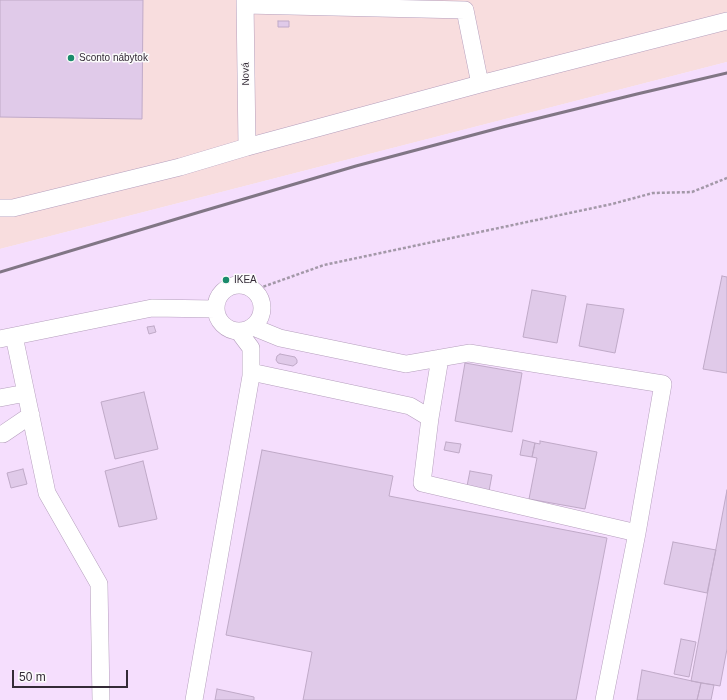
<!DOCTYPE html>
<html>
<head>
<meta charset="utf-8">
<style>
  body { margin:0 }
  #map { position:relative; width:727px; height:700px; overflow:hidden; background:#f6e9fc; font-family:Helvetica,sans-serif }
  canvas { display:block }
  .scale { position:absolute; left:12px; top:670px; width:116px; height:18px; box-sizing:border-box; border:2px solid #342b37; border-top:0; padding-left:5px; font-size:12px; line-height:14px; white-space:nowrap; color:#342b37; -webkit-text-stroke:3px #fbfbfb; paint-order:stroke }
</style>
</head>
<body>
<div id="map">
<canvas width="727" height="700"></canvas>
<div class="scale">50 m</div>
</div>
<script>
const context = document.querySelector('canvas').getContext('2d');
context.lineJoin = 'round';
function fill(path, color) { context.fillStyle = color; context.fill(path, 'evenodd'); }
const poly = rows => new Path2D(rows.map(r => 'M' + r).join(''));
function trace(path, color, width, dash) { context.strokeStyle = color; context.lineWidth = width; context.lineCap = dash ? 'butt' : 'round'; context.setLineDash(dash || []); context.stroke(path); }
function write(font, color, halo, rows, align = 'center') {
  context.font = font + ' Helvetica,sans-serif'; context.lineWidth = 3; context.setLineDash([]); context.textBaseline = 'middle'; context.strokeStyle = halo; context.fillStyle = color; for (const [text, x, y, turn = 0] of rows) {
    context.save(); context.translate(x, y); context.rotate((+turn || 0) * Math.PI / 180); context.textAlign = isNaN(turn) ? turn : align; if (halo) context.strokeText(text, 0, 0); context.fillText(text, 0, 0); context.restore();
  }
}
const commercial = poly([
  [0,0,727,0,727,62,0,249]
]);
const built = poly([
  [727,62,727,700,0,700,0,249]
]);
const building = poly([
  [0,0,143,0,142,119,0,117,0,0],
  [278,21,289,21,289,27,278,27,278,21],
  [722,276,727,277,727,373,703,369,722,276],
  [532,290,566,296,557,343,523,337,532,290],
  [587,304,624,309,615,353,579,346,587,304],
  [154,326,156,332,149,334,147,327,154,326],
  [280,354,295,357,297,360,297,363,293,366,278,363,276,360,277,356,280,354],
  [465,363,522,373,512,432,455,421,465,363],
  [144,392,158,449,115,459,101,402,144,392],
  [523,440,535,443,532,457,520,455,523,440],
  [540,441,597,452,585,509,529,499,537,458,532,457,535,443,540,444,540,441],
  [446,442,461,444,459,453,444,450,446,442],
  [262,450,393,476,389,496,607,538,576,700,303,700,312,652,226,635,262,450],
  [143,461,157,519,119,527,105,471,143,461],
  [23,469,27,484,11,488,7,473,23,469],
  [470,471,492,475,489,491,467,486,470,471],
  [727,490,727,649,720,686,691,681,727,490],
  [673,542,716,550,707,593,664,584,673,542],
  [681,639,696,642,689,677,674,674,681,639],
  [642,670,701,683,697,700,637,700,642,670],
  [701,683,714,685,711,700,697,700,701,683],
  [217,689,254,697,254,700,215,700,217,689]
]);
const path = poly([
  [254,290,324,265,612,204,653,193,692,192,727,178]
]);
const minor = poly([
  [245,0,247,147],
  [245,5,465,10,480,84,727,21],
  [0,208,13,208,180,167,247,147,480,84],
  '216 308a23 23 0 1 1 46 0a23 23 0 1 1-46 0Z',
  [253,327,280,338,406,364,469,353,663,384,637,533,604,700],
  [14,336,47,493,99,584,101,700],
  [0,339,152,308,215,309],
  [251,372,410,406,430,418,422,483,637,533],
  [0,398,26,393],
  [430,418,440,358],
  [0,434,3,434,31,415],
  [194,700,251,376,251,348,239,332]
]);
const rail = poly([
  [0,272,203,211,356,166,503,127,637,94,727,73]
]);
const markers = [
  [71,58,4,"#1a8b6b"],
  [226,280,4,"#1a8b6b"]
];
const poiNames = [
  ["Sconto nábytok",79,58],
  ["IKEA",234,280]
];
const streetNames = [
  ["Nová",246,74,-91]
];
fill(commercial, '#f8ddde');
fill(built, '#f5defd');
fill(building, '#e0cae9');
trace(building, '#c0aac8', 1);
trace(minor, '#b59fbd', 18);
trace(path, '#a398a8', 2.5, [3, 2]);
trace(minor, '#fff', 17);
trace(rail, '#817685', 3);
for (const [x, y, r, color] of markers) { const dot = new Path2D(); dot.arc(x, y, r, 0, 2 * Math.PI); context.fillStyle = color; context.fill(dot); trace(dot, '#fbfbfb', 1.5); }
write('10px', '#342b37', '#fbfbfb', poiNames, 'left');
write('10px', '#342b37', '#fbfbfb', streetNames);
</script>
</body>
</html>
